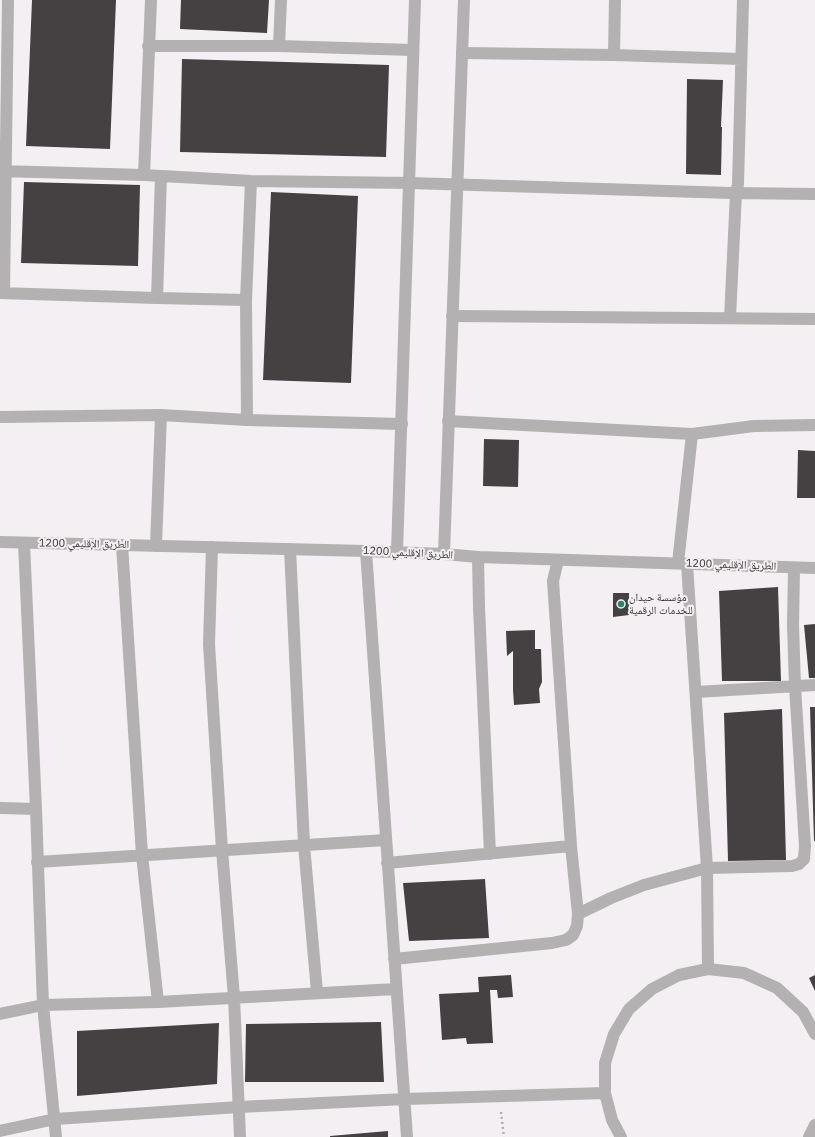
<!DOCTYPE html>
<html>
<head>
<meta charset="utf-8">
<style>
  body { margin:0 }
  canvas { display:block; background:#f4eff2 }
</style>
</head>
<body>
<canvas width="815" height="1137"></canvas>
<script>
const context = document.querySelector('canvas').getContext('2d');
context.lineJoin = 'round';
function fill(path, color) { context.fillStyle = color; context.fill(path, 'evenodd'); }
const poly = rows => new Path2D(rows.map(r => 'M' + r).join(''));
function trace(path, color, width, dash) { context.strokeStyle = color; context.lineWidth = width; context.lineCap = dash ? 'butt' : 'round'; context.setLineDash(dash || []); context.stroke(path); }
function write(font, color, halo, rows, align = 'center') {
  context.font = font + ' "IBM Plex Sans","Noto Naskh Arabic",sans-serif'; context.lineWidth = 4; context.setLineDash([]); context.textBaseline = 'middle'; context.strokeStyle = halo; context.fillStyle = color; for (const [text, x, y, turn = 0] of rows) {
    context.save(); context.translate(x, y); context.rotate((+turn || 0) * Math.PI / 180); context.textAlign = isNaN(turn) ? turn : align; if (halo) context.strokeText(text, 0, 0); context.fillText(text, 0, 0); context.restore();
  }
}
const building = poly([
  [32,0,116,0,110,149,26,146],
  [181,0,269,0,267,33,180,29],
  [182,59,389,65,386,157,180,152],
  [687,79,723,80,721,127,708,127,722,127,721,175,686,174],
  [24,182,140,185,138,266,21,263],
  [271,192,358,196,351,383,263,380],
  [484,439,519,440,518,487,483,486],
  [798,450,815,451,815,498,797,498],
  [778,587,781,681,722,681,719,591],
  [613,593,629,593,629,615,613,617],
  [815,624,815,678,809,678,804,625],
  [535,630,535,649,541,649,542,682,539,689,540,703,514,705,513,690,513,651,507,656,506,631],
  [810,707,815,707,815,841,814,841],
  [782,709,786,860,728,861,724,713],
  [485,879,489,938,409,941,403,883],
  [511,975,513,997,498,998,497,990,490,990,493,1043,467,1044,466,1038,442,1040,439,994,479,992,478,977],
  [815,975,815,991,809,978],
  [381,1022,384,1082,245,1082,246,1024],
  [219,1023,217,1084,77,1096,77,1031],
  [388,1131,388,1137,330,1137,330,1136]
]);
const path = poly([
  [501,1112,504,1137]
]);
const minor = poly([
  [148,46,279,46,413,50],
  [279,46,281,0],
  [462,53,614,55,741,59],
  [614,55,615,0],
  [0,171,144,175,251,181,410,183,731,193,815,194],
  [144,175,151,0],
  [0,293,157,298,246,300],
  [4,293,8,0],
  [157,298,161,176],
  [452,316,815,319],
  [730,318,736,193,738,184,743,0],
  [0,417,161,415,247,420,402,424],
  [247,420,246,300,251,181],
  [448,421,692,434,754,426,815,425],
  [24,543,36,809,43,1005,56,1137],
  [122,545,142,855,158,1002],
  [156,546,161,415],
  [212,547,209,644,222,850,234,997,240,1137],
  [290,549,304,845,317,992],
  [366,551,407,1137],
  [478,557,479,607,490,854],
  [678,563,692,434],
  [687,564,707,868,708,969],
  [696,692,815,685],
  [0,808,36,809],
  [37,862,386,840],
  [387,863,571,846],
  [578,914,611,898,644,885,707,868,792,866,799,864,804,859,805,846,795,686,793,625,794,568],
  [394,959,552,943,566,940,573,935,577,926,578,914,571,846,553,581,558,560],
  [0,1014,43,1005,158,1002,396,989],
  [0,1131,55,1119,239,1107,405,1099,605,1093],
  [621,1137,612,1120,605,1093,605,1063,614,1034,629,1009,652,989,679,975,708,969,744,973,777,988,803,1012,815,1034],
  [809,1137,815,1125]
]);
const tertiary = poly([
  [0,542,366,551,444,554,478,557,815,568],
  [397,552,415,0],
  [444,554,464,0]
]);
const markers = [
  [621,604,4,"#218b69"]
];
const streetNames = [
  ["الطريق الإقليمي 1200",84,544,1],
  ["الطريق الإقليمي 1200",408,553,3],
  ["الطريق الإقليمي 1200",731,565,2]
];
const poiNames = [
  ["مؤسسة حيدان",629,598],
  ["للخدمات الرقمية",629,611]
];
fill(building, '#454143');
trace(path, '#b2aeb0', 2.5, [2, 3]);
trace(minor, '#b3b1b2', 12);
trace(tertiary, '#b3b1b2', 12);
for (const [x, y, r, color] of markers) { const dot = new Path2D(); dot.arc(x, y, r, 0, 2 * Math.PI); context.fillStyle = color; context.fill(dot); trace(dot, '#f4eff2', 1.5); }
write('11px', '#353434', '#f4eff2', streetNames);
write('11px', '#353434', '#f4eff2', poiNames, 'left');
</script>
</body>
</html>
